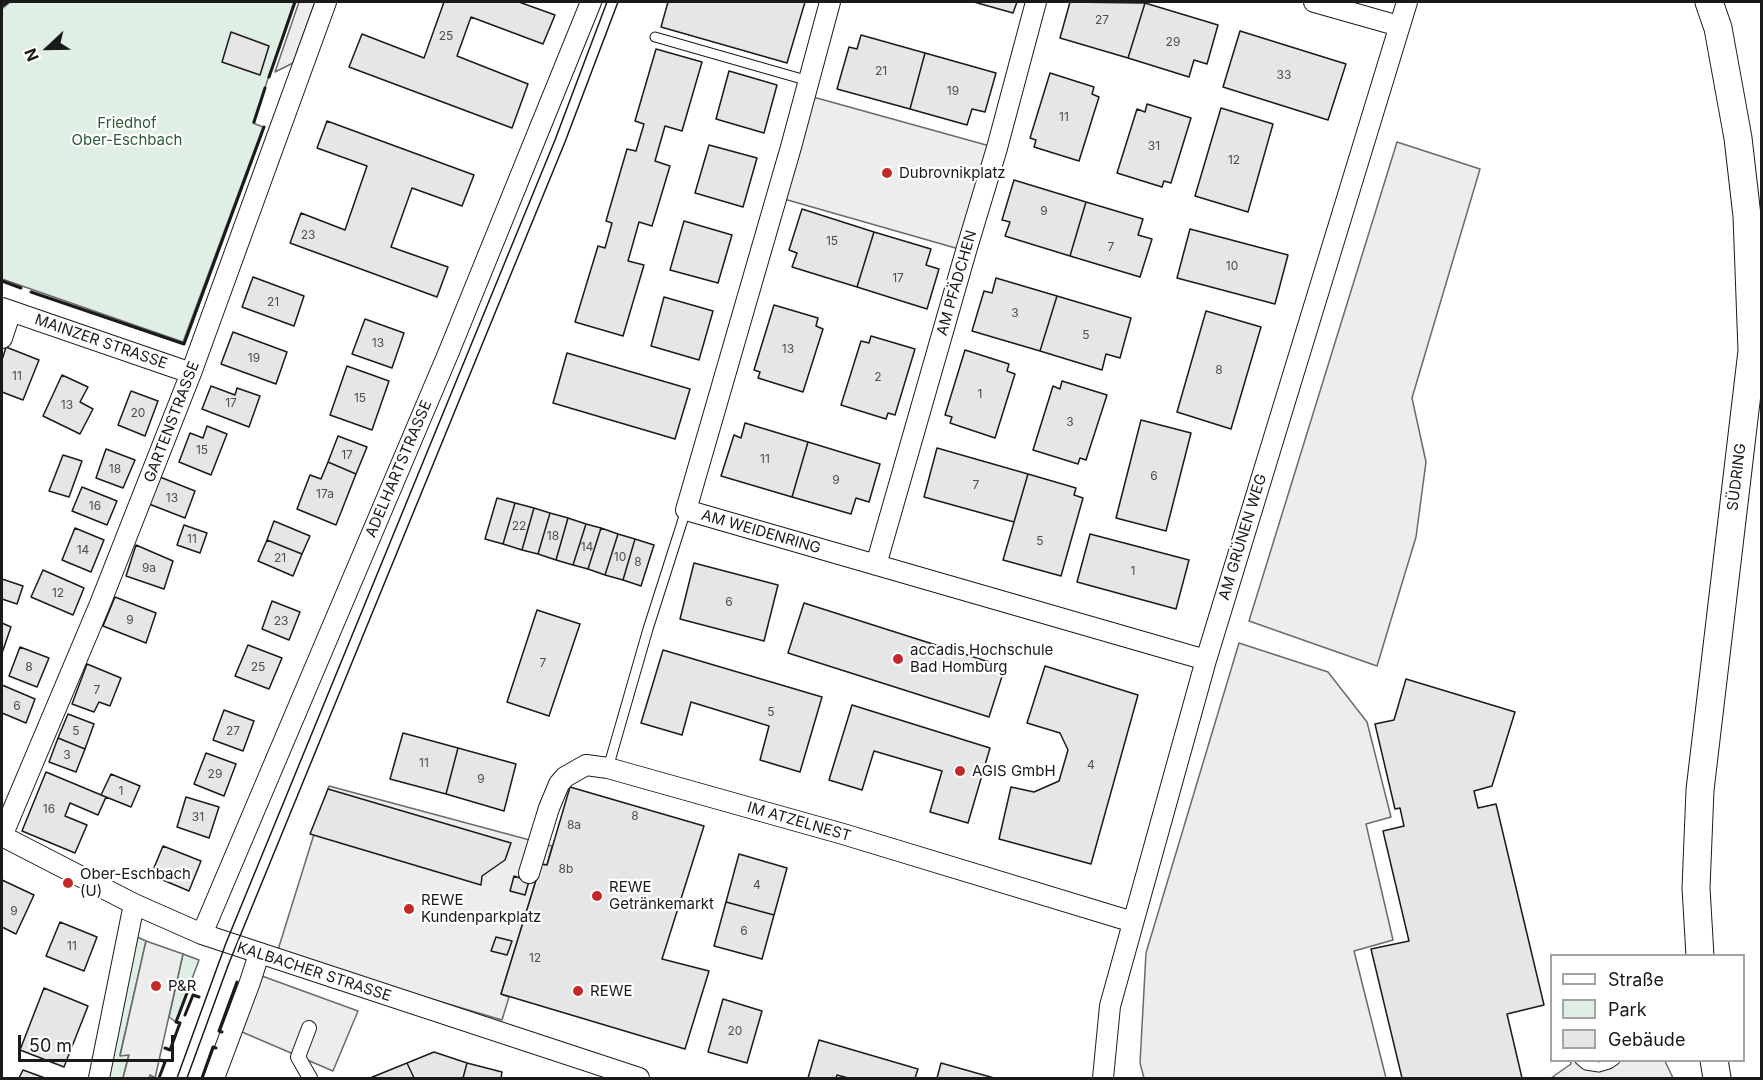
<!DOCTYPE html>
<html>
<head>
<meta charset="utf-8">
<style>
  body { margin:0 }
  #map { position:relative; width:1763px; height:1080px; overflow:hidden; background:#fff; font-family:Inter,sans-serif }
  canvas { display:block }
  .frame { position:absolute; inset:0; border:3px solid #1a1a1a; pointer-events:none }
  .legend { position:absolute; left:1550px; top:954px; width:195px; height:108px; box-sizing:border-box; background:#fff; border:2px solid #a3a3a3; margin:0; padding:8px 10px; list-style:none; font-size:18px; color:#1a1a1a }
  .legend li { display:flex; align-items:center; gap:12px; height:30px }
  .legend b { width:30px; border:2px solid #a3a3a3 }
  .north { position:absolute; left:18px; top:18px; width:60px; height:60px; -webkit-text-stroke:4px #fff; paint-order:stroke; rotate:248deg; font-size:16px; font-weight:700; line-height:24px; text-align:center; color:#1a1a1a }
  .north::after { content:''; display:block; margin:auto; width:21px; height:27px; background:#1a1a1a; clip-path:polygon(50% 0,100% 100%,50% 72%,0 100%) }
  .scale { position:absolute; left:18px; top:1035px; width:156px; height:27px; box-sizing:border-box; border:3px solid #1a1a1a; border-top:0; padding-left:8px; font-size:18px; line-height:21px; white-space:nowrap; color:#1a1a1a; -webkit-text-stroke:4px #fff; paint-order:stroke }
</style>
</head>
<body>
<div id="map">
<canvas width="1763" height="1080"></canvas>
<div class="frame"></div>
<ul class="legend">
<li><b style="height:8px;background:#fff"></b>Straße</li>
<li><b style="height:16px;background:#e0efe3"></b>Park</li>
<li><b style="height:16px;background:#e6e6e6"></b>Gebäude</li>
</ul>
<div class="north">N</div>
<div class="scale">50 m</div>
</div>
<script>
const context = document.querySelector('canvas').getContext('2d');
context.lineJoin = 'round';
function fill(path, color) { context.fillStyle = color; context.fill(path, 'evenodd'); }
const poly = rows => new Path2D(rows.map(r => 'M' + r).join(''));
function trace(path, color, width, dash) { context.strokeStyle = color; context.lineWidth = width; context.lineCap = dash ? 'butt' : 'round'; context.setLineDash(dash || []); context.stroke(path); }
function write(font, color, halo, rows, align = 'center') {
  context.font = font + ' Inter,sans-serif'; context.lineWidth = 4.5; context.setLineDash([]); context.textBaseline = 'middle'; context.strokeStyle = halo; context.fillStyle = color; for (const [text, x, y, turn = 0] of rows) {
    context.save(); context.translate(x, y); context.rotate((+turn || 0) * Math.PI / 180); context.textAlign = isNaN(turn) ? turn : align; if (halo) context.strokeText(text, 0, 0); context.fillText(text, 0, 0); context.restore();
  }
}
const green = poly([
  [10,2,294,2,253,123,263,127,183,342,2,279,2,9,10,2],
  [133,935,146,941,120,1055,129,1054,123,1078,105,1078,133,935],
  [183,954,199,960,176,1022,169,1017,183,954]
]);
const parking = poly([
  [299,2,315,2,293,63,275,72,299,2],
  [806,95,997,148,966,251,777,197,806,95],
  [1397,142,1480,169,1412,398,1426,462,1416,537,1377,666,1249,621,1397,142],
  [1239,643,1328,672,1367,722,1391,817,1366,824,1393,940,1354,951,1386,1078,1144,1078,1140,1063,1146,953,1239,643],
  [329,786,552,846,547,865,541,864,501,994,509,997,502,1020,277,953,329,786],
  [146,941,183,954,155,1078,150,1075,149,1078,123,1078,129,1055,120,1056,146,941],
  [262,976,358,1011,333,1071,242,1032,262,976],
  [1570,1060,1665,1061,1673,1078,1551,1078,1571,1064,1570,1060]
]);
const building = poly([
  [444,2,519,2,555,15,543,44,471,17,457,56,528,84,512,128,349,67,362,34,424,58,444,2],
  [668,2,805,2,787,63,661,27,668,2],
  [974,2,1017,2,1013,13,974,2],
  [1070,2,1145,3,1128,58,1060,38,1070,2],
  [1145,3,1218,25,1207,64,1194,60,1189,77,1128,58,1145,3],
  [1240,31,1346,64,1328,120,1223,87,1240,31],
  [231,32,269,46,260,75,222,62,231,32],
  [861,35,925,53,910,109,837,89,849,47,857,49,861,35],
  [656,49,702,62,682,131,665,126,655,161,670,166,652,226,639,222,628,261,644,265,623,336,575,322,598,246,605,248,612,223,606,221,627,149,636,151,644,124,635,121,656,49],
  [925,53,996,73,985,112,972,109,967,125,910,109,925,53],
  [729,71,777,85,764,133,716,119,729,71],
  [1050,73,1094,87,1092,94,1099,97,1079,161,1034,147,1036,140,1030,138,1050,73],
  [1147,104,1191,118,1171,183,1164,181,1162,187,1117,173,1137,109,1145,112,1147,104],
  [1221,108,1273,124,1248,212,1195,196,1221,108],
  [327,121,474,175,462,206,412,188,391,247,448,267,437,297,290,243,301,213,345,230,367,166,317,148,327,121],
  [709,145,757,158,743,207,695,193,709,145],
  [1014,180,1086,202,1070,256,1005,236,1010,222,1002,220,1014,180],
  [1086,202,1143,219,1138,235,1152,239,1140,277,1070,256,1086,202],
  [802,209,874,232,857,287,792,267,797,253,789,250,802,209],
  [684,221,732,235,718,283,670,270,684,221],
  [1190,229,1288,255,1275,304,1177,278,1190,229],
  [874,232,931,249,926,265,939,269,927,309,857,287,874,232],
  [253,277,304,296,294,326,242,307,253,277],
  [996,278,1057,296,1040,351,972,331,984,291,992,293,996,278],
  [1057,296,1131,318,1120,358,1106,354,1102,370,1040,351,1057,296],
  [664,297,713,311,699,360,651,346,664,297],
  [774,305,818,318,816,326,823,329,803,392,758,378,760,372,754,370,774,305],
  [1206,311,1261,327,1231,429,1177,412,1206,311],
  [365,319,404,333,392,368,352,354,365,319],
  [233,332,287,352,276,384,221,364,233,332],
  [871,336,915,349,895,415,888,413,886,419,841,405,861,341,869,343,871,336],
  [6,347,39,360,23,400,2,392,2,360,6,347],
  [965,350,1009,364,1007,371,1015,374,995,438,950,423,952,417,945,415,965,350],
  [567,353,690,389,675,439,553,403,567,353],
  [347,366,389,381,372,430,330,415,347,366],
  [62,375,88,387,80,402,93,409,80,434,43,416,62,375],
  [1062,381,1107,395,1086,460,1080,458,1078,464,1033,450,1053,386,1060,389,1062,381],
  [211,386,235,395,237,388,260,396,249,427,202,409,211,386],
  [131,391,158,401,145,436,118,425,131,391],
  [1141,420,1191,433,1166,531,1116,518,1141,420],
  [745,423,808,442,792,497,721,476,734,435,741,438,745,423],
  [207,426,227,434,211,475,179,462,190,433,203,438,207,426],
  [338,436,367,447,356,474,328,462,338,436],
  [808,442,880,464,869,502,856,498,851,514,792,497,808,442],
  [937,448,1028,474,1014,522,924,497,937,448],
  [106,449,135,460,123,488,96,478,106,449],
  [63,455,82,461,69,497,49,491,63,455],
  [328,462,356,474,336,525,297,509,310,475,321,479,328,462],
  [1028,474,1076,488,1074,495,1083,498,1061,576,1003,560,1028,474],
  [160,477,195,491,185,518,149,504,160,477],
  [82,487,117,501,107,525,72,511,82,487],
  [497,498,515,503,503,544,485,539,497,498],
  [515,503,534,508,522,550,503,544,515,503],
  [534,508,550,513,538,554,522,550,534,508],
  [550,513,568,518,556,560,538,554,550,513],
  [568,518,586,524,573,565,556,560,568,518],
  [274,521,310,536,302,554,267,540,274,521],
  [586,524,601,528,588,569,573,565,586,524],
  [184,525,207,533,200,553,177,545,184,525],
  [75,528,104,540,91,572,62,560,75,528],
  [601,528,618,534,605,575,588,569,601,528],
  [618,534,635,539,623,580,605,575,618,534],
  [1090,534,1189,560,1176,609,1077,582,1090,534],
  [635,539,654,545,641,586,623,580,635,539],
  [267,540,302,554,293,576,258,561,267,540],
  [136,545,173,561,164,589,126,576,136,545],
  [694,563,778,585,764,641,680,619,694,563],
  [43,570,84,588,73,615,31,597,43,570],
  [2,579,23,586,17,604,2,599,2,579],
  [115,597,156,613,146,643,103,626,115,597],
  [272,601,300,612,289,640,262,629,272,601],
  [804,603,1005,667,989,717,788,653,804,603],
  [537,610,580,624,549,716,507,702,537,610],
  [2,623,11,627,2,653,2,623],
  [248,645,282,658,269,689,235,676,248,645],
  [20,647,49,658,37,687,9,676,20,647],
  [663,650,822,697,800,772,760,760,769,726,691,702,682,735,641,723,663,650],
  [87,664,121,678,110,706,99,702,94,712,72,704,87,664],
  [1045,666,1138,695,1091,864,999,839,1011,787,1034,792,1059,781,1068,750,1060,733,1027,723,1045,666],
  [1406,679,1515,712,1492,786,1474,791,1478,808,1496,804,1544,1005,1507,1014,1522,1078,1402,1078,1371,949,1409,941,1383,831,1404,826,1400,808,1395,809,1375,724,1394,720,1406,679],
  [2,685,35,699,26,723,2,713,2,685],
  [852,705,990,748,968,823,930,812,942,771,874,751,862,790,829,780,852,705],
  [224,710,254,721,243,751,213,740,224,710],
  [68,714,94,724,85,749,58,738,68,714],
  [403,733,458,748,446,794,390,779,403,733],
  [58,738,85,749,76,772,49,762,58,738],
  [458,748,516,764,504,811,446,794,458,748],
  [206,753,236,764,224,796,194,784,206,753],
  [46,772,106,797,98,815,70,803,65,816,87,825,75,853,22,831,46,772],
  [111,774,140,786,131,807,101,795,111,774],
  [570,787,704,826,662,959,709,971,685,1049,501,994,541,864,547,865,570,787],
  [328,789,511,843,505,860,482,876,481,885,310,834,328,789],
  [186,797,219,807,209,838,177,827,186,797],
  [163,846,201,861,189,891,151,875,163,846],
  [739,854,787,868,774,915,726,902,739,854],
  [514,876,529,881,525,895,510,891,514,876],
  [2,880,34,895,16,934,2,927,2,880],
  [726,902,774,915,762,959,714,946,726,902],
  [60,922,97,937,84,971,46,956,60,922],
  [496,937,512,941,507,955,491,951,496,937],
  [44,988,88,1006,64,1067,20,1050,44,988],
  [723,999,762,1011,747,1063,708,1052,723,999],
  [819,1040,918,1069,915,1078,848,1078,837,1075,836,1078,808,1078,819,1040],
  [434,1052,467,1063,463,1078,414,1078,407,1063,434,1052],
  [407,1063,414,1078,370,1078,407,1063],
  [467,1063,502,1072,501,1078,463,1078,467,1063],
  [941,1063,994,1078,937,1078,941,1063],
  [23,1070,45,1078,19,1078,23,1070]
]);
const service = poly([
  [655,37,809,81],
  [608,768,648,629,686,510],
  [1580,1060,1586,1065,1599,1067,1609,1064,1615,1060]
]);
const pedestrian = poly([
  [309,1028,298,1057,310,1078]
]);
const minor = poly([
  [830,2,791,147,686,510,1206,660],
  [1314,2,1399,26],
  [2,308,191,373],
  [2,338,11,311],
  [876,565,966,251,997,148,1036,2],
  [2,836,100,604,191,373,326,2],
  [2,836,134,904,202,934,639,1078],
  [529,873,549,808,559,784,565,777,586,765,608,768,843,834,1133,922],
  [202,934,448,354,591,2],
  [99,1078,134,904],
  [214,1078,250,982,259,954],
  [1103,1078,1110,1006,1206,660,1407,2]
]);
const secondary = poly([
  [1700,956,1696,888,1700,790,1752,351,1747,216,1738,138,1718,28,1709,2],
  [1714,1060,1717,1078]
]);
const tram = poly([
  [177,1078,226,943,555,140,607,2],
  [187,1078,229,963,565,142,618,2]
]);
const wall = poly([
  [2,6,8,2],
  [269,77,295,2],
  [254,122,265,88],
  [2,281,21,288],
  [31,292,184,344,264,127],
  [185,1015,193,995,199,997],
  [222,1032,219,1031,237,982],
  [165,1048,170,1050,180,1023,176,1022,187,993],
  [159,1078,165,1062,161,1060],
  [202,1078,213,1047,216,1048]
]);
const markers = [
  [887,173,6,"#c62828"],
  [898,659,6,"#c62828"],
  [960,771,6,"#c62828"],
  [68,883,6,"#c62828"],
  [597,896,6,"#c62828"],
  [409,909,6,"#c62828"],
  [156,986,6,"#c62828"],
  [578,991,6,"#c62828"]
];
const numberNames = [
  ["27",1102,20],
  ["25",446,36],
  ["29",1173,42],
  ["21",881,71],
  ["33",1284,75],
  ["19",953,91],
  ["11",1064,117],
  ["31",1154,146],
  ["12",1234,160],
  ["9",1044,211],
  ["23",308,235],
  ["15",832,241],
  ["7",1111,247],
  ["10",1232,266],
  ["17",898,278],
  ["21",273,302],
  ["3",1015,313],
  ["5",1086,335],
  ["13",378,343],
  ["13",788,349],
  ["19",254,358],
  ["8",1219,370],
  ["11",17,376],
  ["2",878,377],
  ["1",980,394],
  ["15",360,398],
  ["17",231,403],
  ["13",67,405],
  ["20",138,413],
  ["3",1070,422],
  ["15",202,450],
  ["17",347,455],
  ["11",765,459],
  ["18",115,469],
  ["6",1154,476],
  ["9",836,480],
  ["7",976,485],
  ["17a",325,494],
  ["13",172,498],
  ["16",95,506],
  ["22",519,526],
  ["18",553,536],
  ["11",192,539],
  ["5",1040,541],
  ["14",587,547],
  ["14",83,550],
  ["10",620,557],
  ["21",280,558],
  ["8",638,562],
  ["9a",149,568],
  ["1",1133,571],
  ["12",58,593],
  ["6",729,602],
  ["9",130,620],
  ["23",281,621],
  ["7",543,663],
  ["8",29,667],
  ["25",258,667],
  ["7",97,690],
  ["6",17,706],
  ["5",771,712],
  ["5",76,731],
  ["27",233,731],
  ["3",67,755],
  ["11",424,763],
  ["4",1091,765],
  ["29",215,774],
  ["9",481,779],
  ["1",121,791],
  ["16",49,809],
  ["8",635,816],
  ["31",198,817],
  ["8a",574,825],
  ["8b",566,869],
  ["4",757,885],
  ["9",14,911],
  ["6",744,931],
  ["11",72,946],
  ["12",535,958],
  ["20",735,1031]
];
const parkNames = [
  ["Friedhof",127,123],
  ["Ober-Eschbach",127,140]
];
const poiNames = [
  ["Dubrovnikplatz",899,173],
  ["accadis Hochschule",910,650],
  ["Bad Homburg",910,667],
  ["AGIS GmbH",972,771],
  ["Ober-Eschbach",80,874],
  ["(U)",80,891],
  ["REWE",609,887],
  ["Getränkemarkt",609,904],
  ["REWE",421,900],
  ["Kundenparkplatz",421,917],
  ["P&R",168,986],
  ["REWE",590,991]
];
const streetNames = [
  ["AM PFÄDCHEN",957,283,-74],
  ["MAINZER STRASSE",101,342,19],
  ["GARTENSTRASSE",172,422,-69],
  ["ADELHARTSTRASSE",399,469,-67],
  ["SÜDRING",1737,477,-83],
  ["AM WEIDENRING",761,532,16],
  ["AM GRÜNEN WEG",1243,537,-73],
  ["IM ATZELNEST",799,822,16],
  ["KALBACHER STRASSE",314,972,18]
];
fill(green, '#e0efe3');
trace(green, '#6a6a6a', 1.5);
fill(parking, '#ededed');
trace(parking, '#6a6a6a', 1.5);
fill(building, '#e6e6e6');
trace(building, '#1a1a1a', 1.5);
trace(service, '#1a1a1a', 11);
trace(pedestrian, '#1a1a1a', 16);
trace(minor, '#1a1a1a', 22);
trace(secondary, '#1a1a1a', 29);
trace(service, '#fff', 9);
trace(pedestrian, '#fff', 14);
trace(minor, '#fff', 20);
trace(secondary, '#fff', 27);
trace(tram, '#1a1a1a', 1.5);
trace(wall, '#1a1a1a', 3);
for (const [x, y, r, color] of markers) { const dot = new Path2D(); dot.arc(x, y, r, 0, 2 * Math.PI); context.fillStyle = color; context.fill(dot); trace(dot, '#fff', 2); }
write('12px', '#4d4d4d', null, numberNames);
write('15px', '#2b5a34', '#fff', parkNames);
write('15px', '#1a1a1a', '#fff', poiNames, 'left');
write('15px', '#1a1a1a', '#fff', streetNames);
</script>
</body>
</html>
